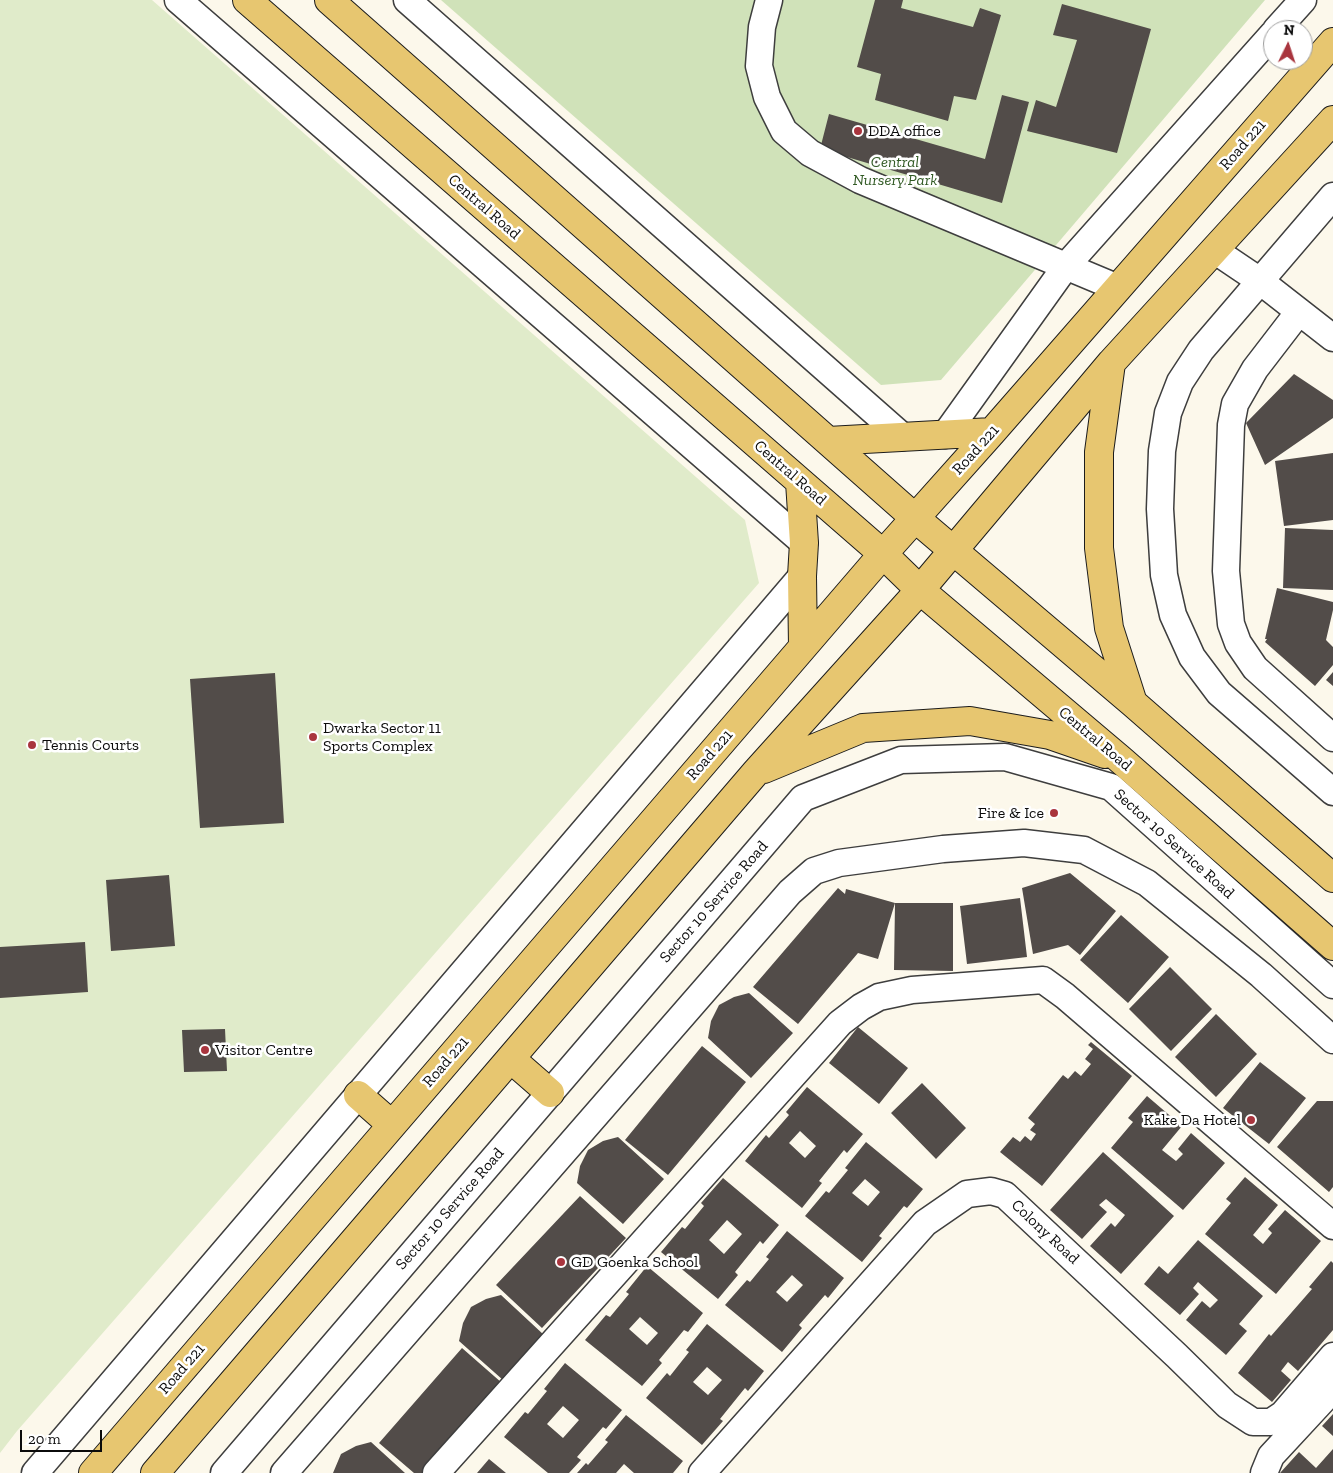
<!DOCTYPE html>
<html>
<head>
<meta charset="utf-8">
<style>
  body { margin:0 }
  #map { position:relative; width:1333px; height:1473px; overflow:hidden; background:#fcf8eb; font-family:"Zilla Slab",serif }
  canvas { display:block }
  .north { position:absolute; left:1263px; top:20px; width:50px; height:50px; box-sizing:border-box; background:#fff; border:1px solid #9d9d9d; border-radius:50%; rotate:4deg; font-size:14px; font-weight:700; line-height:20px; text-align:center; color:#0b0b0b }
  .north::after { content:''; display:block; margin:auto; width:18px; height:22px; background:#a9353e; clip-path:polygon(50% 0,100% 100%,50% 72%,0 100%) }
  .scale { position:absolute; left:20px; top:1430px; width:82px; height:22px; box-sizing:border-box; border:2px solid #0b0b0b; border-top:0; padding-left:6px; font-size:15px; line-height:18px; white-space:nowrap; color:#0b0b0b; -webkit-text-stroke:4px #fff; paint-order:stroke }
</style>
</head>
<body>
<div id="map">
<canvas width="1333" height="1473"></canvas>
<div class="north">N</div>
<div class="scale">20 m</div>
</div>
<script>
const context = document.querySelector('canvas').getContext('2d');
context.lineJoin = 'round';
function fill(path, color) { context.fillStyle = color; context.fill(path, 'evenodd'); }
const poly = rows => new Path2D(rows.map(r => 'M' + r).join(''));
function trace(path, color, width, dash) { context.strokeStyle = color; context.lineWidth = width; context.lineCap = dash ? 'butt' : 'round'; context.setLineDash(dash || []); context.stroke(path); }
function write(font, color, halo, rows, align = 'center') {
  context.font = font + ' "Zilla Slab",serif'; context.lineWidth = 5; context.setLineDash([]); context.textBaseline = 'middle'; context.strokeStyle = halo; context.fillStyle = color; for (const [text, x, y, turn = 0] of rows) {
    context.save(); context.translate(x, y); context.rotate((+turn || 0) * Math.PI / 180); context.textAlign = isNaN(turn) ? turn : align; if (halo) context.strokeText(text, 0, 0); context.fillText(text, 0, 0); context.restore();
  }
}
const green = poly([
  [441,0,1265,0,941,380,881,385]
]);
const pitch = poly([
  [0,0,152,0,745,520,759,583,17,1431,0,1453]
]);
const building = poly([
  [875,0,903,0,901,8,973,27,980,8,1001,15,976,100,954,96,948,121,875,100,881,74,857,67],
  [1062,4,1151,29,1117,153,1027,131,1036,100,1056,107,1077,40,1053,35],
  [1002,95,1029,102,1002,203,820,149,829,114,985,159],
  [1294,374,1333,400,1333,418,1265,465,1246,423],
  [1333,453,1333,520,1284,526,1275,461],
  [1285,528,1333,530,1333,590,1283,588],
  [1277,588,1333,602,1333,610,1326,640,1333,647,1333,665,1315,686,1265,642,1267,639,1265,639],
  [1333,672,1333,686,1326,680],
  [275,673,284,823,200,828,190,679],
  [1070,873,1116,911,1080,955,1068,945,1033,954,1022,888],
  [169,875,175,946,111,951,106,880],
  [838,888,845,894,846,889,895,903,878,959,858,953,798,1024,753,987],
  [1020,898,1027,957,967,964,960,906],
  [895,903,953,903,953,971,894,970],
  [1121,915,1169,957,1128,1003,1080,960],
  [85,942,88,992,0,998,0,947],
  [1170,967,1212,1009,1171,1051,1129,1009],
  [749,993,793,1033,751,1078,708,1038,711,1021,719,1005,734,997],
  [1216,1014,1257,1054,1216,1097,1175,1057],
  [858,1027,908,1068,879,1104,829,1063],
  [225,1029,227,1071,184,1072,182,1030],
  [1091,1042,1132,1076,1042,1186,1000,1152,1013,1137,1020,1142,1025,1136,1031,1141,1036,1134,1030,1130,1035,1124,1028,1118,1063,1075,1068,1079,1075,1071,1081,1076,1091,1064,1085,1059,1093,1049,1088,1045],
  [702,1046,746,1082,668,1175,625,1140],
  [1260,1062,1306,1098,1269,1144,1223,1108],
  [922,1083,966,1128,936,1159,891,1113],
  [807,1087,863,1134,847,1153,844,1150,819,1181,822,1183,802,1208,745,1161,766,1135,769,1138,789,1115,786,1112],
  [800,1131,816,1146,805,1158,789,1143],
  [1147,1096,1182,1126,1162,1150,1176,1161,1183,1154,1178,1149,1191,1133,1225,1163,1183,1210,1111,1148,1133,1122,1128,1118],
  [1317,1101,1333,1101,1333,1187,1329,1192,1277,1147],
  [618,1137,664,1179,623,1224,577,1183,580,1166,588,1150,603,1141],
  [866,1142,923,1189,907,1208,904,1206,879,1236,882,1238,862,1262,805,1216,826,1191,829,1193,848,1170,845,1168],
  [865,1179,880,1192,868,1206,852,1193],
  [1103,1152,1174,1216,1121,1274,1090,1246,1111,1223,1115,1227,1125,1215,1106,1199,1099,1205,1107,1212,1082,1239,1050,1210],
  [1245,1177,1278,1205,1253,1235,1263,1244,1272,1233,1268,1229,1285,1210,1321,1241,1276,1294,1205,1234,1231,1203,1226,1199],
  [723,1178,779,1225,763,1244,760,1241,735,1272,738,1275,718,1299,661,1252,682,1227,685,1229,704,1206,701,1203],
  [727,1220,742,1234,724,1254,709,1240],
  [580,1196,626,1238,542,1328,496,1285],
  [787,1231,844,1278,828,1298,825,1295,799,1325,802,1328,782,1352,725,1305,747,1280,750,1282,769,1259,766,1257],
  [792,1275,803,1285,787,1302,776,1292],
  [1198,1240,1263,1296,1239,1324,1247,1331,1226,1355,1186,1320,1202,1301,1210,1308,1218,1300,1198,1282,1193,1288,1199,1294,1180,1315,1144,1284,1159,1266,1168,1274],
  [1331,1261,1333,1263,1333,1330,1298,1371,1288,1362,1281,1371,1291,1380,1272,1402,1238,1373,1269,1334,1271,1336,1312,1289,1309,1287],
  [647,1266,703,1313,688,1332,684,1330,659,1360,662,1363,642,1386,585,1340,606,1315,610,1317,629,1294,626,1292],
  [640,1317,658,1333,647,1345,629,1329],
  [501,1295,544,1335,503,1380,459,1341,463,1323,471,1307,486,1299],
  [707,1324,764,1371,748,1391,745,1388,720,1419,723,1421,702,1445,646,1398,667,1373,670,1376,689,1352,686,1350],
  [707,1367,722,1380,708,1395,693,1382],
  [462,1348,502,1383,424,1473,414,1473,379,1443],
  [565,1363,622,1410,606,1429,603,1427,577,1457,581,1460,569,1473,548,1473,504,1437,525,1412,528,1414,547,1391,544,1389],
  [563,1406,579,1420,563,1438,547,1424],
  [1333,1414,1333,1436,1322,1426],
  [626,1415,683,1461,673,1473,634,1473,624,1464,616,1473,577,1473,586,1463,588,1465,608,1442,605,1440],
  [371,1442,405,1473,333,1473,341,1454,356,1446],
  [1333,1449,1333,1473,1280,1473,1299,1452,1316,1468],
  [489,1459,506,1473,477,1473]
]);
const minor = poly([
  [178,0,804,543],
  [407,0,903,437],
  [769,0,762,27,759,66,767,97,784,131,810,153,860,180,1118,288],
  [1276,30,1303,0],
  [1333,196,1201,350,1180,382,1168,413,1162,451,1160,509,1164,575,1173,615,1192,657,1219,693,1333,792],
  [1214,250,1260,281,1333,338],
  [1298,313,1255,369,1235,404,1231,425,1226,571,1231,624,1238,643,1255,668,1333,738],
  [945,435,1066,266,1273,34],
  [35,1473,802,576],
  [224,1473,803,798,901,760,1005,757,1111,787,1333,985],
  [284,1473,790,892,814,871,839,863,943,849,1024,843,1084,850,1147,883,1261,975,1333,1040],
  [436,1473,840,1023,861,1007,879,997,912,990,1043,980,1065,996,1333,1226],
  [702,1473,925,1223,967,1194,991,1191,1005,1195,1177,1356,1227,1405,1253,1422,1271,1422,1283,1414,1333,1356],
  [1264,1473,1271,1456,1333,1389]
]);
const major = poly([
  [247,0,883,554,920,590,1121,760,1333,946],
  [329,0,915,518,1133,703,1333,878],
  [1111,363,1099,452,1099,548,1109,628,1133,703],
  [828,441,992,432],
  [800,482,804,543,802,576,803,647],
  [764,769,863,728,970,721,1050,735,1105,754],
  [511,1059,550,1093],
  [358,1095,392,1125],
  [93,1473,883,554,992,432,1333,42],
  [155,1473,756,772,920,590,1111,363,1333,120]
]);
const markers = [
  [858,131,5,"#a9353e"],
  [313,737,5,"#a9353e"],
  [32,745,5,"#a9353e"],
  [1054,813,5,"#a9353e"],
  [205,1050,5,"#a9353e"],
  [1251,1120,5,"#a9353e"],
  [561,1262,5,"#a9353e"]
];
const poiNames = [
  ["DDA office",868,131],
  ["Dwarka Sector 11",323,728],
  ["Sports Complex",323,746],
  ["Tennis Courts",42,745],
  ["Fire & Ice",1044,813,"right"],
  ["Visitor Centre",215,1050],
  ["Kake Da Hotel",1241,1120,"right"],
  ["GD Goenka School",571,1262]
];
const streetNames = [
  ["Road 221",1243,145,-49],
  ["Central Road",484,207,41],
  ["Road 221",976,450,-48],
  ["Central Road",790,473,41],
  ["Central Road",1095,739,40],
  ["Road 221",710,755,-49],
  ["Sector 10 Service Road",1174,844,42],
  ["Sector 10 Service Road",714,902,-49],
  ["Road 221",446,1062,-49],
  ["Sector 10 Service Road",450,1209,-49],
  ["Colony Road",1045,1232,43],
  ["Road 221",182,1369,-49]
];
const parkNames = [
  ["Central",895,162],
  ["Nursery Park",895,180]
];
fill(green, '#d0e2b9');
fill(pitch, '#e0ebca');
fill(building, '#524c49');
trace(minor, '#3e3e3e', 29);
trace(major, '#1c1c1c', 30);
trace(minor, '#fff', 26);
trace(major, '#e7c670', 28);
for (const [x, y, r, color] of markers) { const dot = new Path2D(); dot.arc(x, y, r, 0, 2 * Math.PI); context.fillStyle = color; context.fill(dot); trace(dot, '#fff', 2); }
write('16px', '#0b0b0b', '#fff', poiNames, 'left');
write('16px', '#0b0b0b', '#fff', streetNames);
write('italic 16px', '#315a24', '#fff', parkNames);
</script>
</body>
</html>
